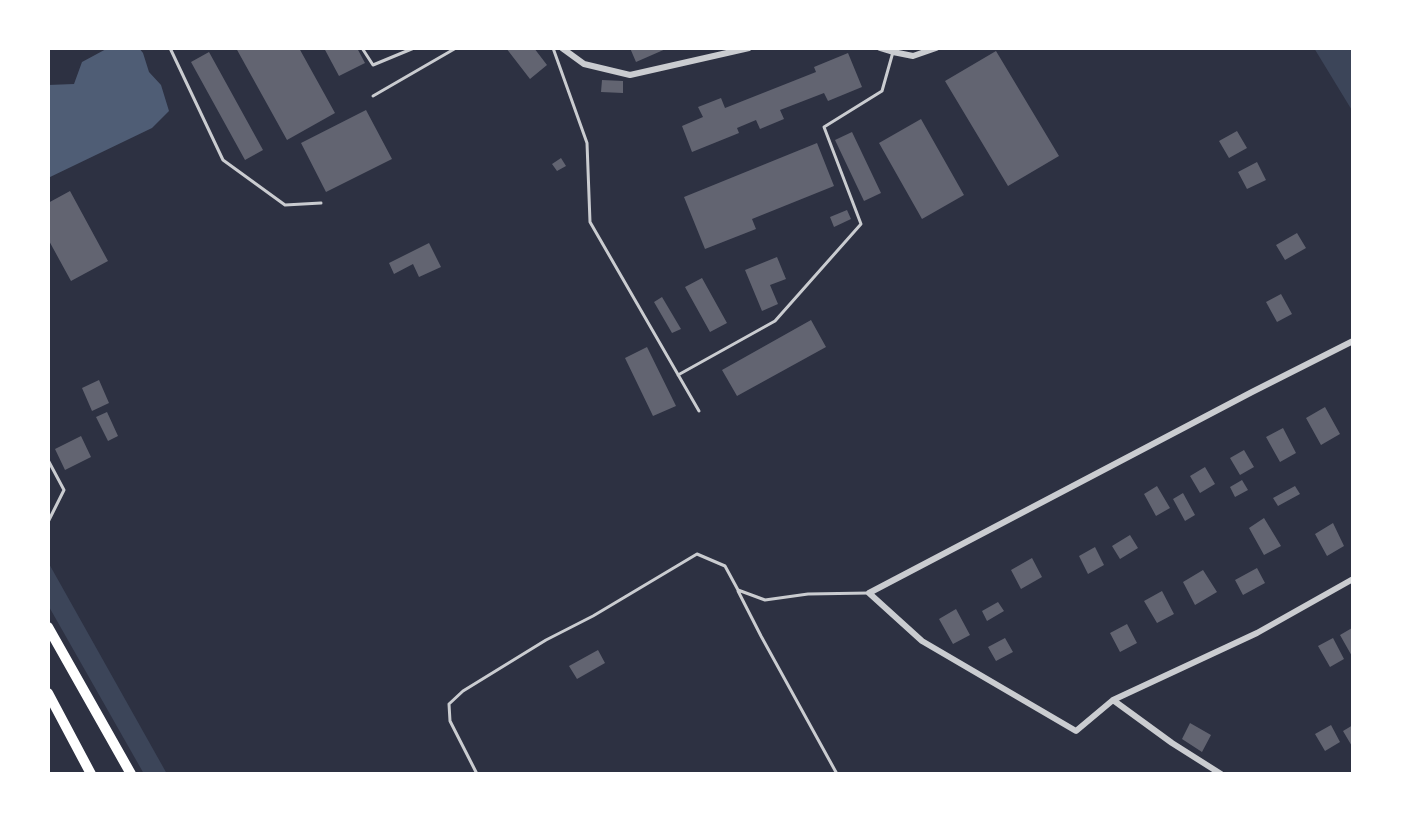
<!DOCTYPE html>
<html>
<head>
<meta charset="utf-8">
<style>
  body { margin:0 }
  #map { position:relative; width:1401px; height:822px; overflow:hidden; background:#2d3142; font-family:"Work Sans",sans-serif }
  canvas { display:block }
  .frame { position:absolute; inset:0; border:50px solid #fff; pointer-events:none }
</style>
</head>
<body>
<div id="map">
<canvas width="1401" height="822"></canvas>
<div class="frame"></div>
</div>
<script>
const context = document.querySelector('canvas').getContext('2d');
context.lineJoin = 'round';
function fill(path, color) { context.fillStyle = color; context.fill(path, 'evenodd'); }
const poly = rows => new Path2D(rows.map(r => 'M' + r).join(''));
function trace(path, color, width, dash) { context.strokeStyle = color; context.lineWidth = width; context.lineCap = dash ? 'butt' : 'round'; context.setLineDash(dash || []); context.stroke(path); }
const green = poly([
  [1314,48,1353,48,1353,112],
  [48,562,167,774,144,774,48,605]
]);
const water = poly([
  [108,48,139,48,143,53,149,72,161,85,169,111,152,128,48,178,48,85,74,84,82,62]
]);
const building = poly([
  [236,48,299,48,335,113,287,140],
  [324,48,357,48,365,63,339,76],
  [506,48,534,48,547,65,530,79],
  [630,48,668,48,636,62],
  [996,51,1059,156,1008,186,945,81],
  [209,52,263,150,245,160,191,62],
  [848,53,862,87,828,101,824,93,780,110,784,119,760,129,756,120,737,128,739,133,692,152,682,126,703,117,698,107,721,98,725,108,816,72,814,67],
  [602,80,623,81,623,93,601,92],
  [366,110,392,159,326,192,301,143],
  [921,119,964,195,922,219,879,143],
  [1237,131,1247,148,1229,158,1219,141],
  [852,132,881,193,864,201,835,140],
  [817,143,834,186,752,219,756,229,705,249,684,197],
  [561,158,566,166,557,171,552,164],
  [1257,162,1266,180,1247,189,1238,172],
  [70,191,108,261,71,281,48,239,48,203],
  [847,210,851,219,834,227,830,217],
  [1297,233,1306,248,1285,260,1276,245],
  [429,243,441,267,419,277,413,264,394,274,389,263],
  [777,257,786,279,770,285,778,304,762,311,745,270],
  [702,278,727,323,710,332,685,287],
  [1281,294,1292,314,1277,322,1266,302],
  [662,297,681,329,672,333,654,302],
  [811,320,826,347,737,396,722,370],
  [647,347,676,406,653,416,625,358],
  [99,380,109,403,92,411,82,388],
  [1325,407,1340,434,1321,445,1306,418],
  [107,412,118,436,108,441,96,417],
  [1283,428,1296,453,1280,462,1266,437],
  [81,436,91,457,65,470,55,449],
  [1244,450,1254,467,1240,475,1230,458],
  [1205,467,1215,484,1200,493,1190,476],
  [1242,480,1248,490,1235,497,1230,487],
  [1157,486,1170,508,1156,516,1144,494],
  [1295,486,1300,494,1278,506,1273,498],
  [1183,493,1195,515,1185,521,1173,499],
  [1264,518,1281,546,1264,555,1249,528],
  [1333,523,1344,546,1327,556,1315,534],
  [1130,535,1138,548,1120,559,1112,546],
  [1095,547,1104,565,1088,574,1079,556],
  [1032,558,1042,577,1021,589,1011,570],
  [1257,568,1265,583,1243,595,1235,580],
  [1203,570,1217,592,1195,605,1183,582],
  [1162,591,1174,614,1157,623,1144,601],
  [998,602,1004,611,987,621,982,611],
  [956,609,970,635,953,644,939,619],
  [1127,624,1137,643,1120,652,1110,633],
  [1352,628,1353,629,1353,658,1340,635],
  [1005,638,1013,652,996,661,988,647],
  [1333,638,1344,659,1330,667,1318,646],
  [598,650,605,663,577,679,569,666],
  [1190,723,1211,735,1202,752,1182,739],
  [1331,725,1340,742,1325,751,1315,734],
  [1353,725,1353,748,1343,731]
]);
const service = poly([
  [170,48,223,160,285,205,321,203],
  [362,48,373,65,414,48],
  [553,48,587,143,590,222,699,411],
  [373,96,456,48],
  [678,375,775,321,861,224,824,127,882,91,893,52],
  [48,460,64,490,48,522],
  [738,591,761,636,837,774],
  [477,774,450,721,449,704,463,691,546,640,593,616,697,554,725,566,738,590,765,600,808,594,869,593]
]);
const minor = poly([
  [562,48,584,64,630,75,749,48],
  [880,48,893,52,913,56,936,48],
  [1113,700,1257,633,1353,579],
  [1221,774,1172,743,1113,700,1076,731,922,641,869,593,1252,392,1353,341]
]);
const primary = poly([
  [48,627,131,774],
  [48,693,91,774]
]);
fill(green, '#3c4559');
fill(water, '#4f5d75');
fill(building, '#626471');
trace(service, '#caccd0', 3);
trace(minor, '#caccd0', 6);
trace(primary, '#fff', 10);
</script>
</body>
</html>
